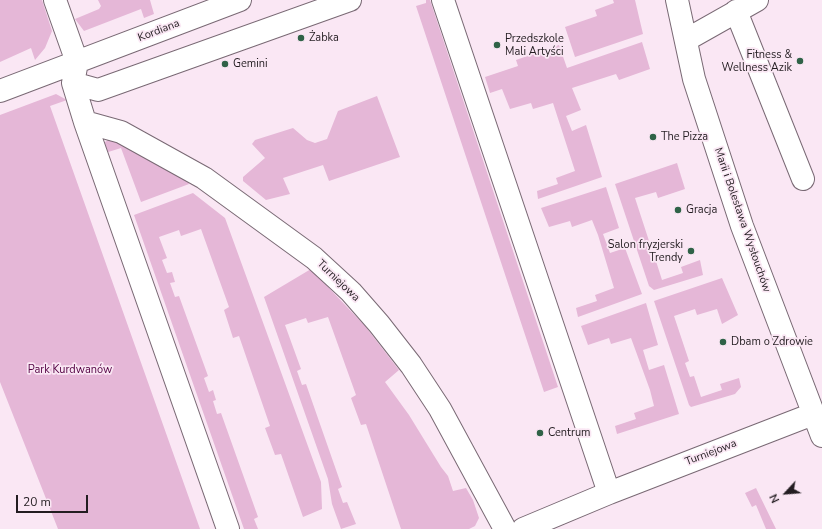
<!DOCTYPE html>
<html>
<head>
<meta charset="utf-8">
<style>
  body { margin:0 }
  #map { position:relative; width:822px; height:529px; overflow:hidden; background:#fae7f4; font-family:"Nunito Sans",sans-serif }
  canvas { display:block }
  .north { position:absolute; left:766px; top:473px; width:40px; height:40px; -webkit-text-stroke:3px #fae7f4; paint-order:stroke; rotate:244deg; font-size:11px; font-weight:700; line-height:16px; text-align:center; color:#231d21 }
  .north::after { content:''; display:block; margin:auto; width:14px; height:18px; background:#231d21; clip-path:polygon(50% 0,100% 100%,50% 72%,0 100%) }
  .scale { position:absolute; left:16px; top:495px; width:72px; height:18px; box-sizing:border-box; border:2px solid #231d21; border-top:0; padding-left:5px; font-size:12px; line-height:14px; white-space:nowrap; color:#231d21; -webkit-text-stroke:3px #fae7f4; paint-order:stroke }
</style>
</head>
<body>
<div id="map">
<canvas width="822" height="529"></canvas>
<div class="north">N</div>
<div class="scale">20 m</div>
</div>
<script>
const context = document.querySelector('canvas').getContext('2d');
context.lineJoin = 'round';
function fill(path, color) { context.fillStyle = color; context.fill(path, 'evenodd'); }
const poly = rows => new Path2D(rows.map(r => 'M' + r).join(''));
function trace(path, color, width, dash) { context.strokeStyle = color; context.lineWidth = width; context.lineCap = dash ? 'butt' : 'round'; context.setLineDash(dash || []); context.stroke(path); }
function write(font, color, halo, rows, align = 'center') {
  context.font = font + ' "Nunito Sans",sans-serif'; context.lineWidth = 3.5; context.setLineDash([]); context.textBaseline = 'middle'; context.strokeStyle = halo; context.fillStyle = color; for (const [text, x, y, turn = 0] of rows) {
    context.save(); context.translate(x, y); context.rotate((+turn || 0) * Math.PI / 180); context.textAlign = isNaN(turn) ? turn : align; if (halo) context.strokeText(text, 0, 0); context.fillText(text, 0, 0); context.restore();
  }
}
const green = poly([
  [0,0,42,0,52,31,45,48,35,60,31,48,0,62],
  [98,0,150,0,154,14,144,18,141,9,84,31,75,19,99,9,101,6],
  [426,0,430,0,558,387,544,392,416,6,426,3],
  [613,0,635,0,643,34,575,57,565,27,597,16,595,10,614,3],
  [642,42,650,69,619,80,616,74,572,88,581,110,566,116,572,131,586,125,602,177,538,199,537,191,558,184,556,178,575,171,553,103,533,109,531,103,510,109,502,89,490,93,485,77,518,66,516,60,559,45,567,68],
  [56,94,67,100,50,106,200,529,58,529,0,382,0,115],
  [377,96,400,157,329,181,323,165,283,178,290,194,266,200,243,181,243,177,265,158,252,144,255,140,293,128,307,140,315,143,327,139,338,111],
  [111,138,188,182,189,184,141,202,121,148,105,153,102,144],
  [677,163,685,189,658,198,656,192,635,198,650,244,646,245,651,259,655,258,662,280,683,273,681,267,700,260,703,275,654,290,649,286,615,184],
  [606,187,619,228,603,234,610,253,625,248,642,294,578,317,576,308,597,301,595,295,614,288,598,235,592,220,572,227,570,221,549,227,541,208],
  [193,193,225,218,321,482,322,509,303,517,281,454,275,455,265,428,270,426,239,336,233,338,224,310,229,307,201,229,181,236,179,230,159,237,167,258,162,260,167,273,172,272,175,282,170,283,175,297,179,296,208,376,204,378,209,392,213,390,216,400,213,401,217,414,221,413,258,517,254,519,258,529,244,529,134,215],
  [311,269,365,326,399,370,385,382,409,415,441,467,448,476,453,491,466,488,473,500,479,518,475,526,469,529,401,529,366,424,361,425,351,398,356,395,328,317,308,323,306,318,285,325,301,369,297,371,302,385,306,384,342,487,338,489,343,503,347,502,356,524,341,529,332,504,328,479,264,297],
  [722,278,738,315,722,324,717,309,697,315,695,309,674,316,689,361,685,363,690,377,694,376,701,397,722,390,720,384,739,378,741,387,735,394,691,407,689,405,654,301],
  [646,303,658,345,643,350,649,370,664,365,679,414,617,434,615,426,636,419,634,413,654,406,650,390,631,338,611,344,609,338,588,345,581,326],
  [756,488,776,529,766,529,756,505,752,507,745,493]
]);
const minor = poly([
  [55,0,77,62],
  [443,0,609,493],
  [677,0,694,79,742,226,822,436],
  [736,11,803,179],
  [686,40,757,0],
  [77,62,73,83,85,122,228,529],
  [73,83,98,90,350,0],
  [0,91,240,0],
  [85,122,121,132,204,178,314,258,351,292,379,324,411,365,440,409,505,529],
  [523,529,609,493,813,414]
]);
const markers = [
  [301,38,4,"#2f6247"],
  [497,45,4,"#2f6247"],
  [800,61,4,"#2f6247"],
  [225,64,4,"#2f6247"],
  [653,137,4,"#2f6247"],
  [678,210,4,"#2f6247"],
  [691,251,4,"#2f6247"],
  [723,342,4,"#2f6247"],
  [540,433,4,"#2f6247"]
];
const streetNames = [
  ["Kordiana",159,31,-21],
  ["Marii i Bolesława Wysłouchów",742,220,71],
  ["Turniejowa",338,281,44],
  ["Turniejowa",711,453,-21]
];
const poiNames = [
  ["Żabka",309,38],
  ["Przedszkole",505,39],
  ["Mali Artyści",505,52],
  ["Fitness &",792,55,"right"],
  ["Wellness Azik",792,68,"right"],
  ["Gemini",233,64],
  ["The Pizza",661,137],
  ["Gracja",686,210],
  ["Salon fryzjerski",683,245,"right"],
  ["Trendy",683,258,"right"],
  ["Dbam o Zdrowie",731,342],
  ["Centrum",548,433]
];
const parkNames = [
  ["Park Kurdwanów",70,370]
];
fill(green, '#e5b7d7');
trace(minor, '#796974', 24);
trace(minor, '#fff', 22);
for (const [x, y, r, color] of markers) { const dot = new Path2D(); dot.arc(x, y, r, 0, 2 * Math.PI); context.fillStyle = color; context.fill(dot); trace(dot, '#fae7f4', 1.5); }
write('11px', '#231d21', '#fae7f4', streetNames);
write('11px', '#231d21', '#fae7f4', poiNames, 'left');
write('11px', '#540344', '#fae7f4', parkNames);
</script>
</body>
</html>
